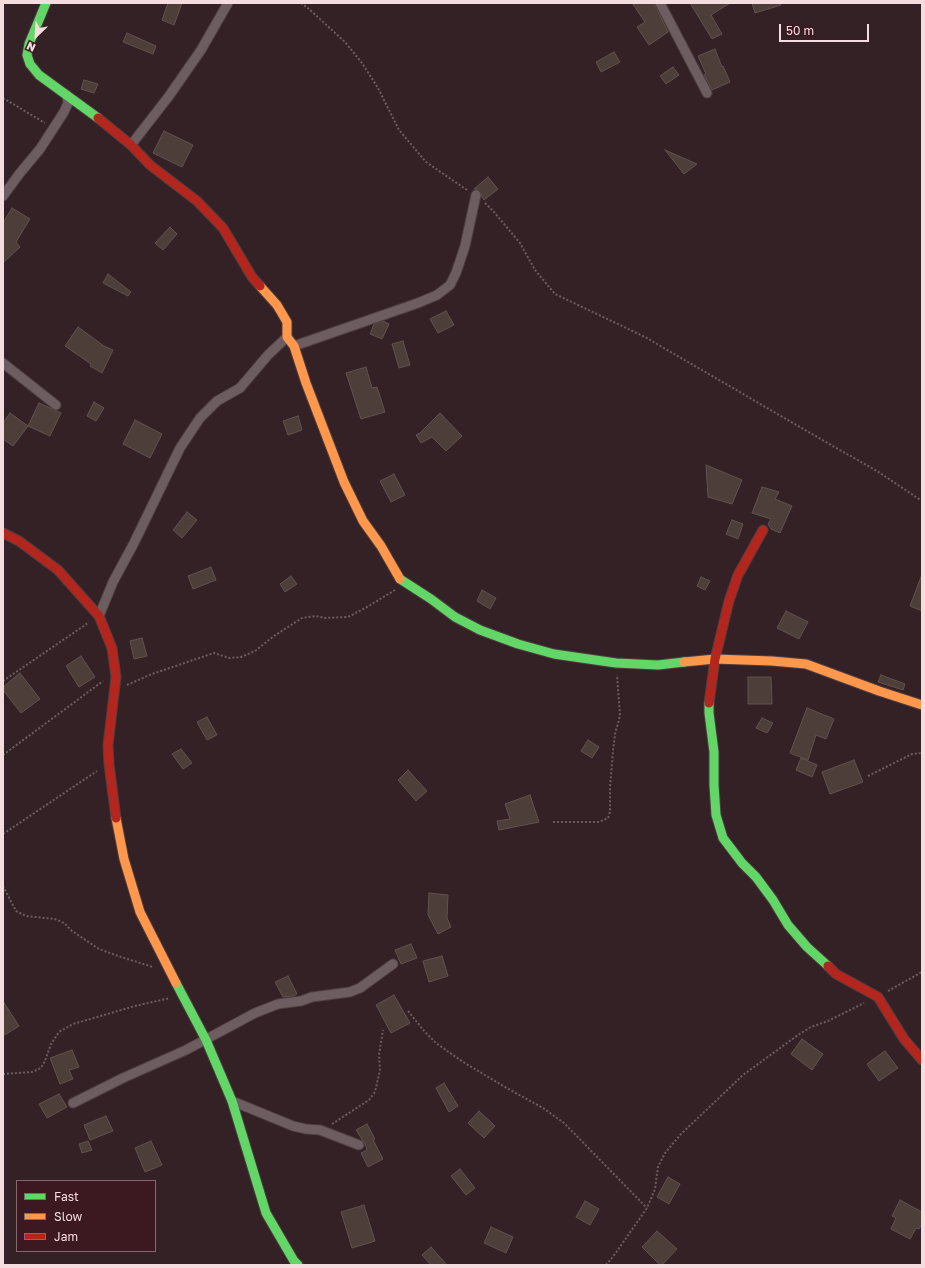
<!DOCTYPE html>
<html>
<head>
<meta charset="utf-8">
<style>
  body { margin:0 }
  #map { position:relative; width:925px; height:1268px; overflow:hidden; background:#342125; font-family:"Golos Text",sans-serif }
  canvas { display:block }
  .frame { position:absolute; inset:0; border:4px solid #f4dcdf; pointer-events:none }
  .legend { position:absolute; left:16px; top:1180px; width:140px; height:72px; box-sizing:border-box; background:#3c1921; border:1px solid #86676d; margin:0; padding:5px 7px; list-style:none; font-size:12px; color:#f4dcdf }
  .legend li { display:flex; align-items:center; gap:8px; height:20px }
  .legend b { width:20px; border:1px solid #86676d }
  .north { position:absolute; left:16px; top:16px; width:40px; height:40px; -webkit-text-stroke:3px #3c1921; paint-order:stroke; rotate:205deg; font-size:11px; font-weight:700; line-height:16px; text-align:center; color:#f4dcdf }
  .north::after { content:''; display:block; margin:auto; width:14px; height:18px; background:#f4dcdf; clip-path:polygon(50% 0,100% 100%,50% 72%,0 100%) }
  .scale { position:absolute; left:779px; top:24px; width:90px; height:18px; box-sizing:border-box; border:2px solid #f4dcdf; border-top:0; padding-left:5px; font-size:12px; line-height:14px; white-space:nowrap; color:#f4dcdf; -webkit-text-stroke:3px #3c1921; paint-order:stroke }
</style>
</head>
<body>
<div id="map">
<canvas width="925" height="1268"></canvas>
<div class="frame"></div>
<ul class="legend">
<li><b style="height:5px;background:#63d668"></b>Fast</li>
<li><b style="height:5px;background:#ff974d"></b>Slow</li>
<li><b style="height:5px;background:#b3261e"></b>Jam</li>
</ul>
<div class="north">N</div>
<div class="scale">50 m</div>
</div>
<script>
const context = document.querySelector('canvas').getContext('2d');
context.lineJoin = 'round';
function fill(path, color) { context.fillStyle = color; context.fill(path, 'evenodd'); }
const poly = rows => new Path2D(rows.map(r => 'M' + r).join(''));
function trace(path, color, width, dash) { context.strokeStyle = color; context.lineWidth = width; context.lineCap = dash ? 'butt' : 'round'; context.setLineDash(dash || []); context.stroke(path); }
const building = poly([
  [168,3,182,3,174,25,162,20,168,3],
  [632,3,654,3,668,32,649,45,637,27,645,22,632,3],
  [690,3,730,3,711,15,722,34,712,39,690,3],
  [752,3,780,3,781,5,755,13,752,3],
  [127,33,156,46,153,54,123,42,127,33],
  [715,49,722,67,723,66,730,82,712,90,704,75,706,74,698,56,715,49],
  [614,52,620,62,601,72,596,62,614,52],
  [673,67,679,75,666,84,660,76,673,67],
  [84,80,98,84,94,93,81,89,84,80],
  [164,131,193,145,182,167,153,153,164,131],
  [665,150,697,164,684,174,665,150],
  [488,177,498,189,484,200,482,197,480,191,474,189,488,177],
  [12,208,30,219,16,242,20,247,3,263,3,223,12,208],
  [170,227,177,234,163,250,155,243,170,227],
  [108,274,131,292,128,296,103,283,108,274],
  [446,311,454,325,438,333,430,319,446,311],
  [383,321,389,324,382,339,370,334,374,324,383,321],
  [78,327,104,346,113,350,102,373,90,366,91,364,65,346,78,327],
  [403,341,410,365,399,368,392,344,403,341],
  [366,367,372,388,377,387,385,412,361,419,346,373,366,367],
  [94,402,104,408,96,421,87,416,94,402],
  [39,403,61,413,50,436,28,426,39,403],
  [10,413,28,426,13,446,3,439,3,423,10,413],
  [440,413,462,436,446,451,432,437,421,443,416,435,420,433,440,413],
  [298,416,302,430,288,435,283,421,298,416],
  [135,420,162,434,150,458,123,444,135,420],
  [706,465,742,480,732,504,708,497,706,465],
  [394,474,405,495,391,502,380,481,394,474],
  [762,487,779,492,775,499,792,506,780,533,771,529,768,524,771,519,752,513,762,487],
  [187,512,197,520,182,538,173,530,187,512],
  [732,520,743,524,738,539,726,534,732,520],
  [211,567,216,580,193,589,188,576,211,567],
  [291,576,297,584,285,592,280,584,291,576],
  [701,577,710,581,705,590,697,586,701,577],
  [921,577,922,577,922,611,910,606,921,577],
  [482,590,496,598,490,609,477,601,482,590],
  [786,611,808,622,799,639,777,628,786,611],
  [142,638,147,656,134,659,130,641,142,638],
  [81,656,95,677,79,687,66,666,81,656],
  [20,673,40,699,21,713,3,690,3,687,20,673],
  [881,675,905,684,903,690,878,682,881,675],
  [748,677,771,677,772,704,748,704,748,677],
  [807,708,834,719,826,739,816,735,808,760,790,753,807,708],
  [207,717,217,735,207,740,197,722,207,717],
  [762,718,773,723,767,733,756,728,762,718],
  [588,740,599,747,592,758,581,751,588,740],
  [181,749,192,763,183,769,172,754,181,749],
  [801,758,817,765,812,777,796,770,801,758],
  [854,760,863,782,830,794,822,772,854,760],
  [408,770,427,791,416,801,398,780,408,770],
  [530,795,539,822,499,830,497,821,510,819,505,804,530,795],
  [429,893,448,895,447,918,451,927,438,934,428,915,429,893],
  [411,944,417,958,401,964,395,950,411,944],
  [442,956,448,976,429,982,423,961,442,956],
  [288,976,297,994,293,996,283,997,275,982,288,976],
  [394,995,410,1023,391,1033,376,1005,394,995],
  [3,1001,19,1026,3,1036,3,1001],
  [802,1039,823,1054,812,1070,791,1054,802,1039],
  [72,1050,79,1067,69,1070,73,1079,60,1084,50,1058,72,1050],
  [885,1051,898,1068,879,1081,867,1064,885,1051],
  [444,1083,458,1106,449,1112,436,1088,444,1083],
  [59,1094,67,1107,47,1118,39,1104,59,1094],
  [479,1111,495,1126,484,1138,468,1123,479,1111],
  [106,1116,113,1131,90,1140,84,1125,106,1116],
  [367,1124,375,1139,373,1140,383,1159,368,1167,361,1153,367,1150,365,1144,356,1130,367,1124],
  [88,1141,92,1150,82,1153,79,1144,88,1141],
  [151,1141,162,1165,145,1172,135,1148,151,1141],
  [460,1169,475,1188,466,1195,451,1176,460,1169],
  [668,1177,680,1184,669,1204,657,1197,668,1177],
  [900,1200,922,1212,922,1224,919,1229,916,1228,910,1239,891,1229,896,1218,892,1216,900,1200],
  [585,1201,599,1209,590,1225,576,1217,585,1201],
  [364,1205,375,1241,352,1248,341,1212,364,1205],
  [491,1227,513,1237,506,1253,484,1243,491,1227],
  [657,1231,677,1249,662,1265,660,1265,642,1247,657,1231],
  [431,1247,447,1265,431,1265,422,1255,431,1247]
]);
const path = poly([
  [301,3,309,9,345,42,362,63,378,88,399,130,426,162,467,190],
  [3,98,45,123],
  [485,203,494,212,520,243,535,270,555,294,645,337,824,441,877,471,922,501],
  [3,681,88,623],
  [127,685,152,674,214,653,229,658,241,657,255,651,274,636,302,618,316,616,325,618,348,617,367,607,395,590],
  [3,755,103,681],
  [868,776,912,754,922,753],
  [553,822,599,822,608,818,610,812,610,787,613,751,615,734,620,716,617,675],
  [3,834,97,771],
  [3,886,16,911,26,916,55,919,64,923,72,931,99,949,121,957,153,967],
  [888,991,922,972],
  [408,1011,425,1032,436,1043,463,1062,505,1087,543,1108,564,1123,647,1208],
  [3,1074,32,1072,41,1068,45,1061,51,1044,59,1032,73,1024,135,1006,170,998],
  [332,1124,369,1100,375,1092,380,1070,379,1055,383,1030],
  [606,1265,615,1254,647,1208,655,1189,658,1167,665,1153,681,1134,743,1075,798,1035,811,1027,828,1021,864,1003]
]);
const street = poly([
  [660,3,707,93],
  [131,145,169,96,201,50,228,3],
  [3,196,20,173,40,149,64,112,68,103,67,95],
  [294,346,418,303,437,295,450,285,456,273,465,246,476,195],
  [3,363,56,405],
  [99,616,113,582,134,543,180,448,200,418,217,401,240,388,268,355,287,337],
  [232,1101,293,1126,306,1129,320,1130,359,1145],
  [73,1103,123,1078,186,1050,255,1013,278,1004,301,1001,312,997,350,992,360,988,393,964]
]);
const fast = poly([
  [46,3,29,44,27,55,30,64,39,75,98,118],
  [400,579,431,599,455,617,480,630,518,644,554,654,616,663,658,665,684,662],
  [709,703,709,713,714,752,714,785,716,815,723,838,742,863,756,877,773,900,788,925,807,947,828,966],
  [176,983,206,1040,232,1101,266,1213,294,1261,298,1265]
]);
const slow = poly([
  [260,286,277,305,287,322,287,337,294,346,306,383,344,482,363,521,381,546,400,579],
  [684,662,715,659,772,661,806,664,879,691,922,705],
  [116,818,124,859,140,912,176,983]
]);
const jam = poly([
  [98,118,131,145,150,165,197,201,223,228,252,277,260,286],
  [3,533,19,541,58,570,99,616,112,648,116,677,108,745,109,764,116,818],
  [709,703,715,659,729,601,738,575,763,530],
  [828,966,836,974,878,997,904,1039,922,1060]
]);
fill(building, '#4d3e3a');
trace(building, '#60524f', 1);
trace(street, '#4e3e41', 11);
trace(fast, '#4e3e41', 11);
trace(slow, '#4e3e41', 11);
trace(jam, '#4e3e41', 11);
trace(path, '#6c5e60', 2, [2, 2]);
trace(street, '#6d5d60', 9);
trace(fast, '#63d668', 9);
trace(slow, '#ff974d', 9);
trace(jam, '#b3261e', 9);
</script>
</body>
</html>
